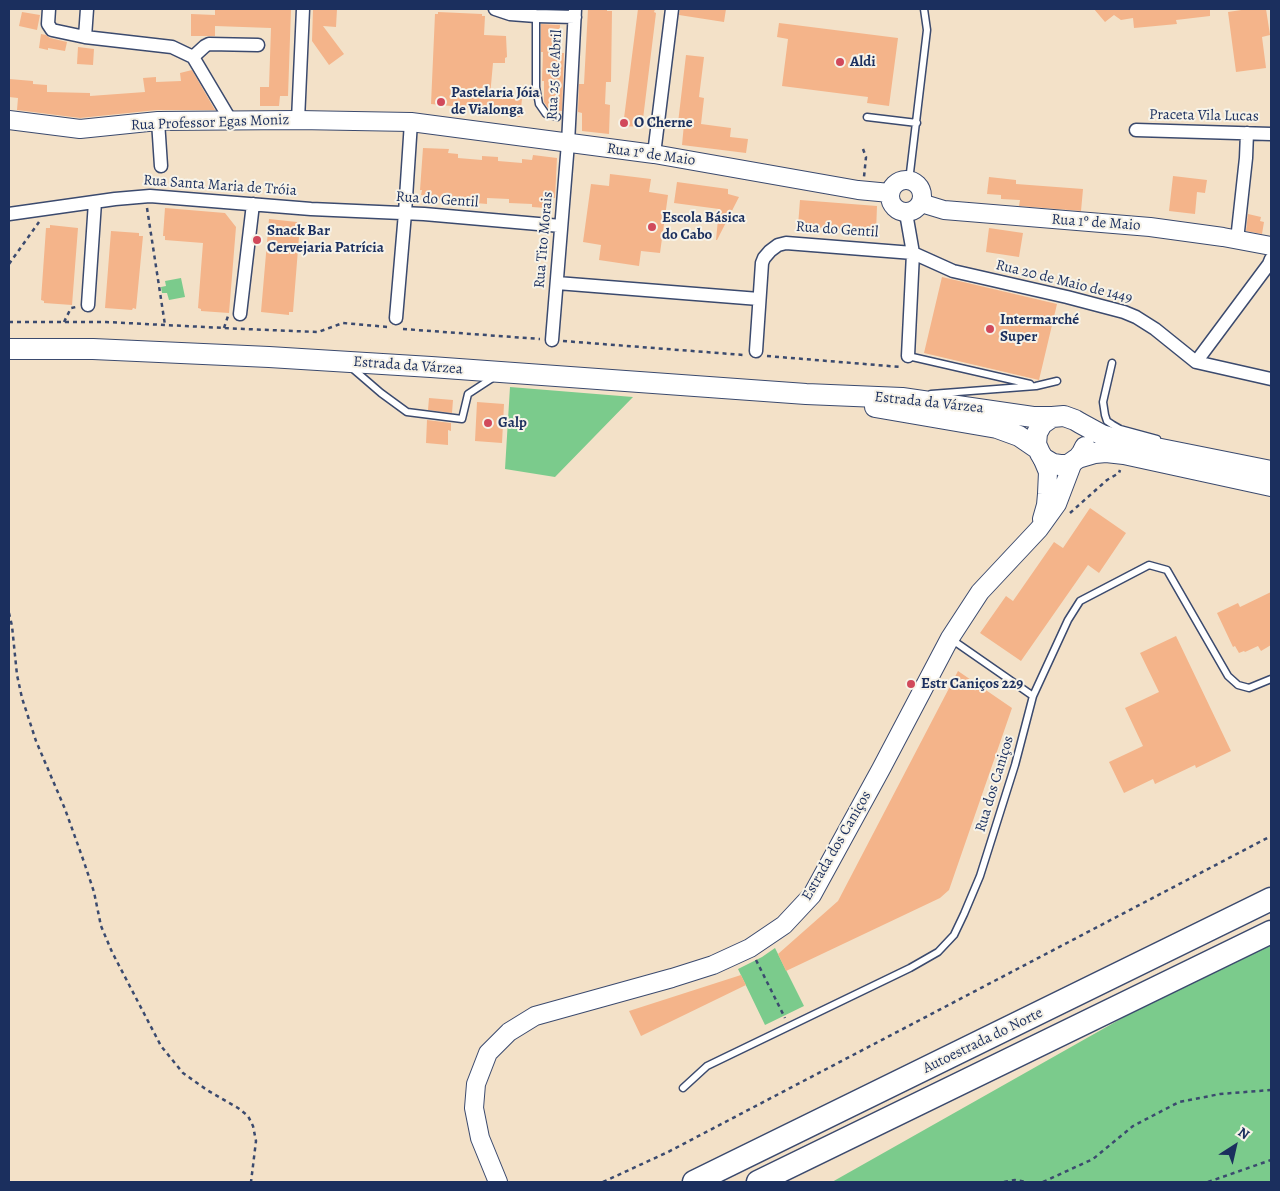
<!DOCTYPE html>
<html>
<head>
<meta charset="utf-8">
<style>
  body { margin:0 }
  #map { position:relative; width:1280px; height:1191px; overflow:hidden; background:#f3e1c8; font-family:Alegreya,serif }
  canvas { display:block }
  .frame { position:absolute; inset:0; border:10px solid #1b2f5e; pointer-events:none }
  .north { position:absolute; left:1210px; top:1121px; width:50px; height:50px; -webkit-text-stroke:4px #f7f3e8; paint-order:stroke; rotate:35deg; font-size:14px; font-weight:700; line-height:20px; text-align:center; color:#1b2f5e }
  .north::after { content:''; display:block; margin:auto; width:18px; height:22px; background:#1b2f5e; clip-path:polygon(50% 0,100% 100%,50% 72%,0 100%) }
</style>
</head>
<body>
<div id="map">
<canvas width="1280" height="1191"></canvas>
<div class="frame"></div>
<div class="north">N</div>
</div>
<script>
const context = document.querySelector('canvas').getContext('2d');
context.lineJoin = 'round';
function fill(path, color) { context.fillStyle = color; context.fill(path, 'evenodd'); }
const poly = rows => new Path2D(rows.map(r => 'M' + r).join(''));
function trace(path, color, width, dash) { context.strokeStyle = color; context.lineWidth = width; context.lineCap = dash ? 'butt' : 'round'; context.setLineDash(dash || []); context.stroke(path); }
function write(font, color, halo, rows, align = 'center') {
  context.font = font + ' Alegreya,serif'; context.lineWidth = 4; context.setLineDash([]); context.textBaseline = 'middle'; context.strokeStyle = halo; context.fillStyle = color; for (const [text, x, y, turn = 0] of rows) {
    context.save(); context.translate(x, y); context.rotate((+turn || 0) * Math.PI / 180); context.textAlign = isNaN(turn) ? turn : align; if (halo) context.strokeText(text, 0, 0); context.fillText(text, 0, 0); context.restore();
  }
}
const green = poly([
  [181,278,185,297,169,300,167,293,162,293,161,287,166,286,165,281],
  [510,387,633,397,555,477,505,469],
  [1271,934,1271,1182,832,1182],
  [775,948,804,1006,765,1025,738,969,762,957]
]);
const building = poly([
  [215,9,291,9,288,96,280,96,279,106,260,106,260,87,269,87,271,28,215,26,215,36,191,36,191,14,215,15],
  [313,9,337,9,336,27,323,26,344,54,329,65,312,41],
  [588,9,607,9,607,11,612,11,611,82,606,82,605,104,610,105,609,134,582,131,582,113,578,112,579,84,584,84],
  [638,9,655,9,654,12,656,13,642,127,623,126],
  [680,9,726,9,724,22,679,15],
  [1094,9,1210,9,1210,16,1176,20,1177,24,1134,28,1133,18,1121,20,1114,15,1105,22],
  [1248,9,1266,9,1270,35,1262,37,1266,68,1236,72,1228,12],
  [22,12,40,15,37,30,19,26],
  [438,12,482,14,482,16,485,16,484,35,506,36,507,57,505,58,505,63,493,63,490,96,522,99,520,117,491,115,491,110,431,104,435,14,438,14],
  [779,23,898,38,889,106,867,103,868,97,782,86,788,39,777,37],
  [541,24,560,25,559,53,564,53,562,111,549,110,544,102,544,81,542,81,543,52,541,52],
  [41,34,46,35,50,38,67,42,65,51,48,48,48,50,39,48],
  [78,47,94,49,93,65,77,64],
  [686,55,704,57,699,97,704,98,701,124,731,128,730,137,748,139,746,153,682,145,684,124,678,123],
  [192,70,215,110,157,110,80,118,17,110,18,98,9,97,9,79,33,81,33,84,47,85,47,92,90,93,90,96,145,92,143,78,156,77,156,82,181,81,180,73],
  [423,148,449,149,448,153,458,154,458,158,482,160,482,156,498,157,498,161,522,163,522,159,532,160,533,155,557,158,555,198,553,198,552,206,547,206,546,208,532,207,532,204,509,203,509,199,487,198,487,204,465,202,465,199,442,197,442,200,427,199,427,196,421,195,422,190,420,190],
  [610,174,651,179,649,192,668,195,660,253,641,251,639,266,599,260,601,245,583,242,591,184,609,186],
  [1173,176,1207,180,1205,193,1197,192,1195,214,1169,211],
  [989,177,1016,180,1016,184,1083,189,1081,211,1019,206,1020,200,1001,199,1001,195,987,194],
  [677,182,728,189,728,194,739,197,717,240,716,240,719,209,674,203],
  [800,200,877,206,876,232,798,226],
  [165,208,225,213,236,227,229,313,201,311,201,309,198,308,203,243,165,240,165,236,163,236],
  [1248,214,1261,217,1260,221,1264,222,1262,234,1246,231],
  [269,219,297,222,297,224,300,224,293,312,289,312,289,315,261,312],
  [50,225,78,228,72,305,44,303,44,301,41,300,46,228,50,228],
  [989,228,1023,233,1019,257,986,252],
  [111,231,139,233,139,236,143,236,136,309,133,308,132,310,105,308],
  [942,277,1057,304,1039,380,924,353],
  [429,398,453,400,452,413,428,410],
  [477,402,504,404,502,443,475,441],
  [427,420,451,423,451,431,448,430,448,445,426,443],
  [1090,508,1126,533,1099,573,1088,565,1021,661,980,633,1006,596,1013,601,1054,542,1063,548],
  [1271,592,1271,645,1261,651,1258,646,1245,652,1244,651,1239,653,1235,646,1233,647,1217,613,1238,603,1240,607],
  [1176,636,1231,751,1196,768,1195,765,1155,784,1153,779,1124,793,1109,762,1143,746,1125,708,1159,692,1140,653],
  [958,671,1012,708,949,890,940,898,786,971,778,954,838,901],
  [741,975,746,985,641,1036,629,1011]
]);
const path = poly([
  [863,149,866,157,864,177],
  [147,208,165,325],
  [9,264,39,222],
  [9,322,106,322,244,329,318,332,343,323,388,327],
  [64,322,71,308,76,307],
  [224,328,228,316],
  [403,329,540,339],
  [563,341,744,355],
  [767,356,901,367],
  [1070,513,1107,480,1119,473,1120,470],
  [9,613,12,626,17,675,22,698,36,741,65,809,84,862,94,892,101,926,112,952,161,1046,183,1073,207,1090,238,1108,248,1116,253,1126,256,1141,251,1182],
  [756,960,785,1018],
  [603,1182,668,1152,1271,836],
  [1004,1182,1015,1180,1027,1182],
  [1043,1182,1093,1159,1133,1126,1179,1102,1220,1094,1271,1090],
  [1208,1182,1271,1160]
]);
const lane = poly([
  [536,16,536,87,539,104,546,114,557,117],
  [867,117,917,123],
  [909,181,927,30,924,9],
  [908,356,1030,384],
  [1112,363,1103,402,1105,415,1107,421,1113,425,1120,429,1157,439],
  [352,368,381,393,407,412,462,419,468,394,494,377],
  [931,394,1036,386,1057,381],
  [951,639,1033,696],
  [683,1088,707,1066,910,968,938,952,954,935,964,914,980,876,1015,765,1033,696,1068,620,1080,601,1149,565,1167,570,1228,676,1238,685,1249,688,1271,679]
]);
const street = poly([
  [49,9,48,24,52,30,85,37,172,47,193,57,231,121],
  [495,9,510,14,536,16,575,17],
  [85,37,87,9],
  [193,57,205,46,209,44,258,45],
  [298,120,303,9],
  [158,121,161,166],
  [1136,130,1271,134],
  [654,154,672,9],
  [906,213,913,253,908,356],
  [9,214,115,199,150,196,311,209,424,214,561,226],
  [1237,240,1246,158,1247,133],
  [557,283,759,299],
  [88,305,95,202],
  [240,314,253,204],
  [396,318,405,213,411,122],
  [552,340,568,143,575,9],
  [756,351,762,263,764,258,770,251,778,245,786,243,913,253,953,271,1067,297,1124,312,1136,317,1155,329,1196,362,1271,379],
  [1196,362,1269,264,1271,259]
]);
const secondary = poly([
  [9,120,80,129,158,121,298,120,411,122,654,154,858,190,890,193],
  '890 196a16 16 0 1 1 32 0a16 16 0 1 1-32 0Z',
  [921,203,944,210,1150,227,1223,237,1271,246],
  [1040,453,1048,472,1047,494,1046,505,1042,519],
  [498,1182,480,1138,474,1108,476,1084,488,1053,509,1032,535,1016,672,978,713,965,750,948,784,925,812,895,881,769,950,638,980,592,1039,529,1057,504,1073,462]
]);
const primary = poly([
  [9,349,93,349,269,357,431,367,806,394,902,398,1033,417,1052,417,1064,416,1075,420,1080,423,1102,435,1126,442,1271,471],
  [875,407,997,428,1019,436,1038,449],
  [1052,417,1042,424,1037,433,1036,444,1040,453,1043,458,1053,464,1060,465,1068,465,1078,458,1082,453,1085,447],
  [1078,458,1095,453,1106,452,1124,454,1271,486]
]);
const highway = poly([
  [694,1182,1271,899],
  [758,1182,1271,932]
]);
const markers = [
  [840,62,5,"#d1495b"],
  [441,102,5,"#d1495b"],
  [624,123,5,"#d1495b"],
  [652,227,5,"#d1495b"],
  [257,240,5,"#d1495b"],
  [990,329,5,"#d1495b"],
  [488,423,5,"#d1495b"],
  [911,684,5,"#d1495b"]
];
const poiNames = [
  ["Aldi",850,62],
  ["Pastelaria Jóia",451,93],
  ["de Vialonga",451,110],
  ["O Cherne",634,123],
  ["Escola Básica",662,218],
  ["do Cabo",662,235],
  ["Snack Bar",267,231],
  ["Cervejaria Patrícia",267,248],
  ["Intermarché",1000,320],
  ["Super",1000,337],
  ["Galp",498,423],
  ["Estr Caniços 229",921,684]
];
const streetNames = [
  ["Rua 25 de Abril",555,75,-87],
  ["Praceta Vila Lucas",1204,116,1],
  ["Rua Professor Egas Moniz",210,123,-2],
  ["Rua 1º de Maio",651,155,8],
  ["Rua Santa Maria de Tróia",220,186,4],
  ["Rua do Gentil",437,200,4],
  ["Rua 1º de Maio",1096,223,4],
  ["Rua do Gentil",837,230,4],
  ["Rua Tito Morais",544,240,-85],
  ["Rua 20 de Maio de 1449",1064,282,14],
  ["Estrada da Várzea",408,366,4],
  ["Estrada da Várzea",929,403,6],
  ["Rua dos Caniços",995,784,-73],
  ["Estrada dos Caniços",837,846,-60],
  ["Autoestrada do Norte",983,1041,-26]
];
fill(green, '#7bcb8c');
fill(building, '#f4b48a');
trace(lane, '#3b4a6e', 9);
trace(street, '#3b4a6e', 15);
trace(secondary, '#3b4a6e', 20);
trace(primary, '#3b4a6e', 22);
trace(highway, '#3b4a6e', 25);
trace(path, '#3b4a6e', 2.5, [4, 4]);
trace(lane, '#fff', 6);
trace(street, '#fff', 12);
trace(secondary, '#fff', 18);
trace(primary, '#fff', 20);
trace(highway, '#fff', 22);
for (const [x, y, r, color] of markers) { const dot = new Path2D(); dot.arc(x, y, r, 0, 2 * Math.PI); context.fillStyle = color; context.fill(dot); trace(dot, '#f7f3e8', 2); }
write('bold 15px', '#1b2f5e', '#f7f3e8', poiNames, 'left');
write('15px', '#1b2f5e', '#f7f3e8', streetNames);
</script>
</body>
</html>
